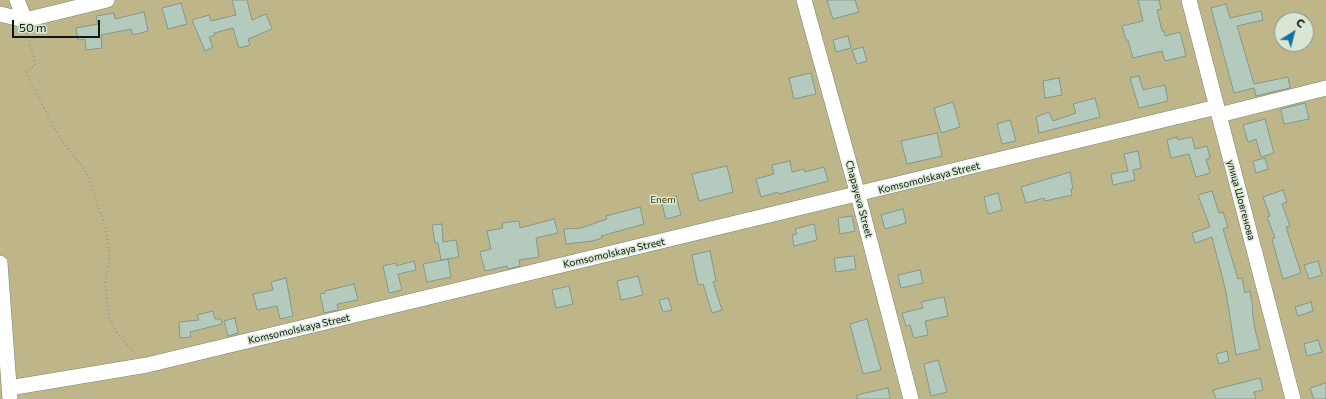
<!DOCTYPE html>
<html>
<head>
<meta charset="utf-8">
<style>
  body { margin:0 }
  #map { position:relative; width:1326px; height:399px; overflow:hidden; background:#d8e7d4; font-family:Commissioner,sans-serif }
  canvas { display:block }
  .north { position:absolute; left:1274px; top:12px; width:40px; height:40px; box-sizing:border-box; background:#d8e7d4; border:1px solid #889386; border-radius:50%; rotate:36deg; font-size:11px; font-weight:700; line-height:16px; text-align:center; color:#111610 }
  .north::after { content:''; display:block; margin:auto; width:14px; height:18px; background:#166e9e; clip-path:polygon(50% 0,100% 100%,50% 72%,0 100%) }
  .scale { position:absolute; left:12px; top:20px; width:88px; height:18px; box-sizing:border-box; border:2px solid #111610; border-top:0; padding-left:5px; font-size:12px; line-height:14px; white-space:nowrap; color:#111610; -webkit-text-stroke:3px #d8e7d4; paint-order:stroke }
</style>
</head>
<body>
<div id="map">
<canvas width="1326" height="399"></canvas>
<div class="north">С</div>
<div class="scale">50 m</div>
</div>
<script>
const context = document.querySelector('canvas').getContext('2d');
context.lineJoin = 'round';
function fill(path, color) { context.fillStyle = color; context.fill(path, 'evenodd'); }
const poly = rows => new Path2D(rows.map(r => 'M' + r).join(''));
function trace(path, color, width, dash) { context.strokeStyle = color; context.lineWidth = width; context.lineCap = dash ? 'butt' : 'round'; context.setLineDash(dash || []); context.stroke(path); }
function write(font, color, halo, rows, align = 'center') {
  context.font = font + ' Commissioner,sans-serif'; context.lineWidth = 3; context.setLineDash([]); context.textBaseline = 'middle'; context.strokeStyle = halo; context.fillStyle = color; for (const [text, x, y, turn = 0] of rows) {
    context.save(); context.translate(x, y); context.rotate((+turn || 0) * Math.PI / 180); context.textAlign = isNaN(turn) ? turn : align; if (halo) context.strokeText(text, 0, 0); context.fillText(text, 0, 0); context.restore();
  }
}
const green = poly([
  [0,0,1326,0,1326,399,0,399],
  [1282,20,1306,20,1306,44,1282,44]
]);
const building = poly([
  [232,0,247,0,252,20,266,14,272,29,248,39,250,45,239,48,233,28,214,33,215,35,209,37,213,47,205,51,192,20,209,15,211,21,236,15,232,0],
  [827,0,855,0,859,12,833,19,827,0],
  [1138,0,1159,0,1161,9,1157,10,1162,31,1164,31,1165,36,1180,32,1186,56,1165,61,1162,51,1133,58,1128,40,1126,40,1122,26,1143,21,1138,0],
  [181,3,187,24,168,29,162,8,181,3],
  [1226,4,1230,18,1261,11,1263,20,1237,26,1254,84,1288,77,1290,88,1256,96,1254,88,1234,93,1211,8,1226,4],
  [144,12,148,31,133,35,131,29,101,35,102,48,86,50,85,39,78,40,76,28,98,24,96,16,114,13,115,19,144,12],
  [848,36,851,48,836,52,833,40,848,36],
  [863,47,867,61,857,64,852,50,863,47],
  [811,73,816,94,794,99,789,78,811,73],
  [1139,76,1143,90,1165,85,1168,101,1139,108,1130,78,1139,76],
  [1059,78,1062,95,1045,98,1043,81,1059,78],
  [1095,98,1100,117,1039,133,1036,117,1049,112,1053,121,1076,113,1073,104,1095,98],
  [953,102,960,127,941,133,934,108,953,102],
  [1305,103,1309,119,1284,124,1281,109,1305,103],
  [1265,119,1274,153,1261,157,1256,139,1248,142,1243,125,1265,119],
  [1010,120,1016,141,1002,144,997,124,1010,120],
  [937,133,942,156,907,164,901,141,937,133],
  [1177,137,1178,140,1192,137,1195,149,1207,146,1210,158,1206,159,1210,173,1196,177,1189,154,1171,158,1167,140,1177,137],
  [1138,151,1141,168,1133,170,1135,180,1113,185,1111,174,1128,171,1124,154,1138,151],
  [1265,158,1268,169,1256,173,1253,161,1265,158],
  [790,161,792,172,804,169,805,172,824,167,828,181,779,194,778,192,761,197,756,179,774,174,772,165,790,161],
  [727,166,733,192,699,201,692,174,727,166],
  [1070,172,1073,189,1071,189,1072,195,1045,201,1044,198,1026,203,1021,187,1070,172],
  [1283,190,1287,202,1282,204,1290,226,1286,227,1301,273,1283,279,1272,239,1275,238,1267,217,1270,216,1263,197,1283,190],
  [1212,191,1219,213,1223,212,1228,227,1223,229,1238,279,1242,278,1245,293,1250,291,1253,308,1252,309,1255,329,1260,349,1236,355,1226,292,1212,237,1195,243,1192,233,1210,227,1198,195,1212,191],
  [998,193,1002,210,988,214,984,197,998,193],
  [676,196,681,215,666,219,661,200,676,196],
  [640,207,644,224,601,236,602,238,593,241,566,244,564,229,581,228,607,219,606,216,640,207],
  [903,209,906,223,885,229,881,215,903,209],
  [852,216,855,231,840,234,838,218,852,216],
  [554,219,558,233,536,238,539,257,519,260,520,266,508,269,507,266,485,271,480,252,491,249,487,231,503,228,502,223,519,221,520,228,554,219],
  [442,224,443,242,456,240,459,257,441,260,438,243,435,243,432,225,442,224],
  [814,224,817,240,794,246,792,235,797,234,795,229,814,224],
  [710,251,716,281,713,282,722,310,712,313,703,284,698,285,692,255,710,251],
  [854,256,856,269,836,272,834,258,854,256],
  [448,259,451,277,427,282,423,264,448,259],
  [414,261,416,270,398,274,402,290,389,293,383,266,396,263,396,266,414,261],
  [1318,261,1322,275,1309,279,1304,265,1318,261],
  [920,270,923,283,901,288,898,275,920,270],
  [638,276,643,295,621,300,617,281,638,276],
  [286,278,293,316,280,319,277,306,257,310,253,294,273,290,271,282,286,278],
  [354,284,358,300,337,304,338,310,324,313,320,294,325,293,325,291,354,284],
  [569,286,573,304,556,308,552,290,569,286],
  [944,297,948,316,925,321,928,335,914,338,910,325,906,326,902,313,923,308,921,302,944,297],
  [668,298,672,310,663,312,659,300,668,298],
  [1311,302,1313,311,1298,316,1295,307,1311,302],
  [213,311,215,319,221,319,222,324,190,332,191,337,180,338,179,322,199,320,197,315,213,311],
  [235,318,238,333,228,336,224,321,235,318],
  [867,319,881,370,863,374,850,324,867,319],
  [1318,340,1322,352,1307,356,1304,344,1318,340],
  [1227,351,1229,361,1219,364,1216,354,1227,351],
  [938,360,947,392,931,396,924,364,938,360],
  [1260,378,1263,390,1254,392,1256,399,1216,399,1213,390,1260,378],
  [1326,383,1326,399,1314,399,1310,388,1326,383],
  [888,388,890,399,857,399,857,395,888,388]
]);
const path = poly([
  [27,33,34,58,35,65,26,72,30,82,61,139,87,173,106,229,110,260,105,282,109,319,119,336,136,354]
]);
const minor = poly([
  [17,0,25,20],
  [804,0,858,195,911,399],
  [1189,0,1293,399],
  [0,14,25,20,107,0],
  [1219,115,1326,88],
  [0,263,10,399],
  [9,388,147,365,1217,107]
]);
const streetNames = [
  ["Komsomolskaya Street",929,178,-14],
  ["Chapayeva Street",859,199,75],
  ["улица Шовгенова",1241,200,75],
  ["Komsomolskaya Street",614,253,-13],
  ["Komsomolskaya Street",299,329,-13]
];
const parkNames = [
  ["Enem",663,200]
];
fill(green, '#beb688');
fill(building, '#b3cabd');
trace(building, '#83998c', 1);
trace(minor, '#768473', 16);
trace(path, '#94a091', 2, [1, 3]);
trace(minor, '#fff', 15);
write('10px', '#111610', '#d8e7d4', streetNames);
write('10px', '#4d4406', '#d8e7d4', parkNames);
</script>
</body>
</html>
